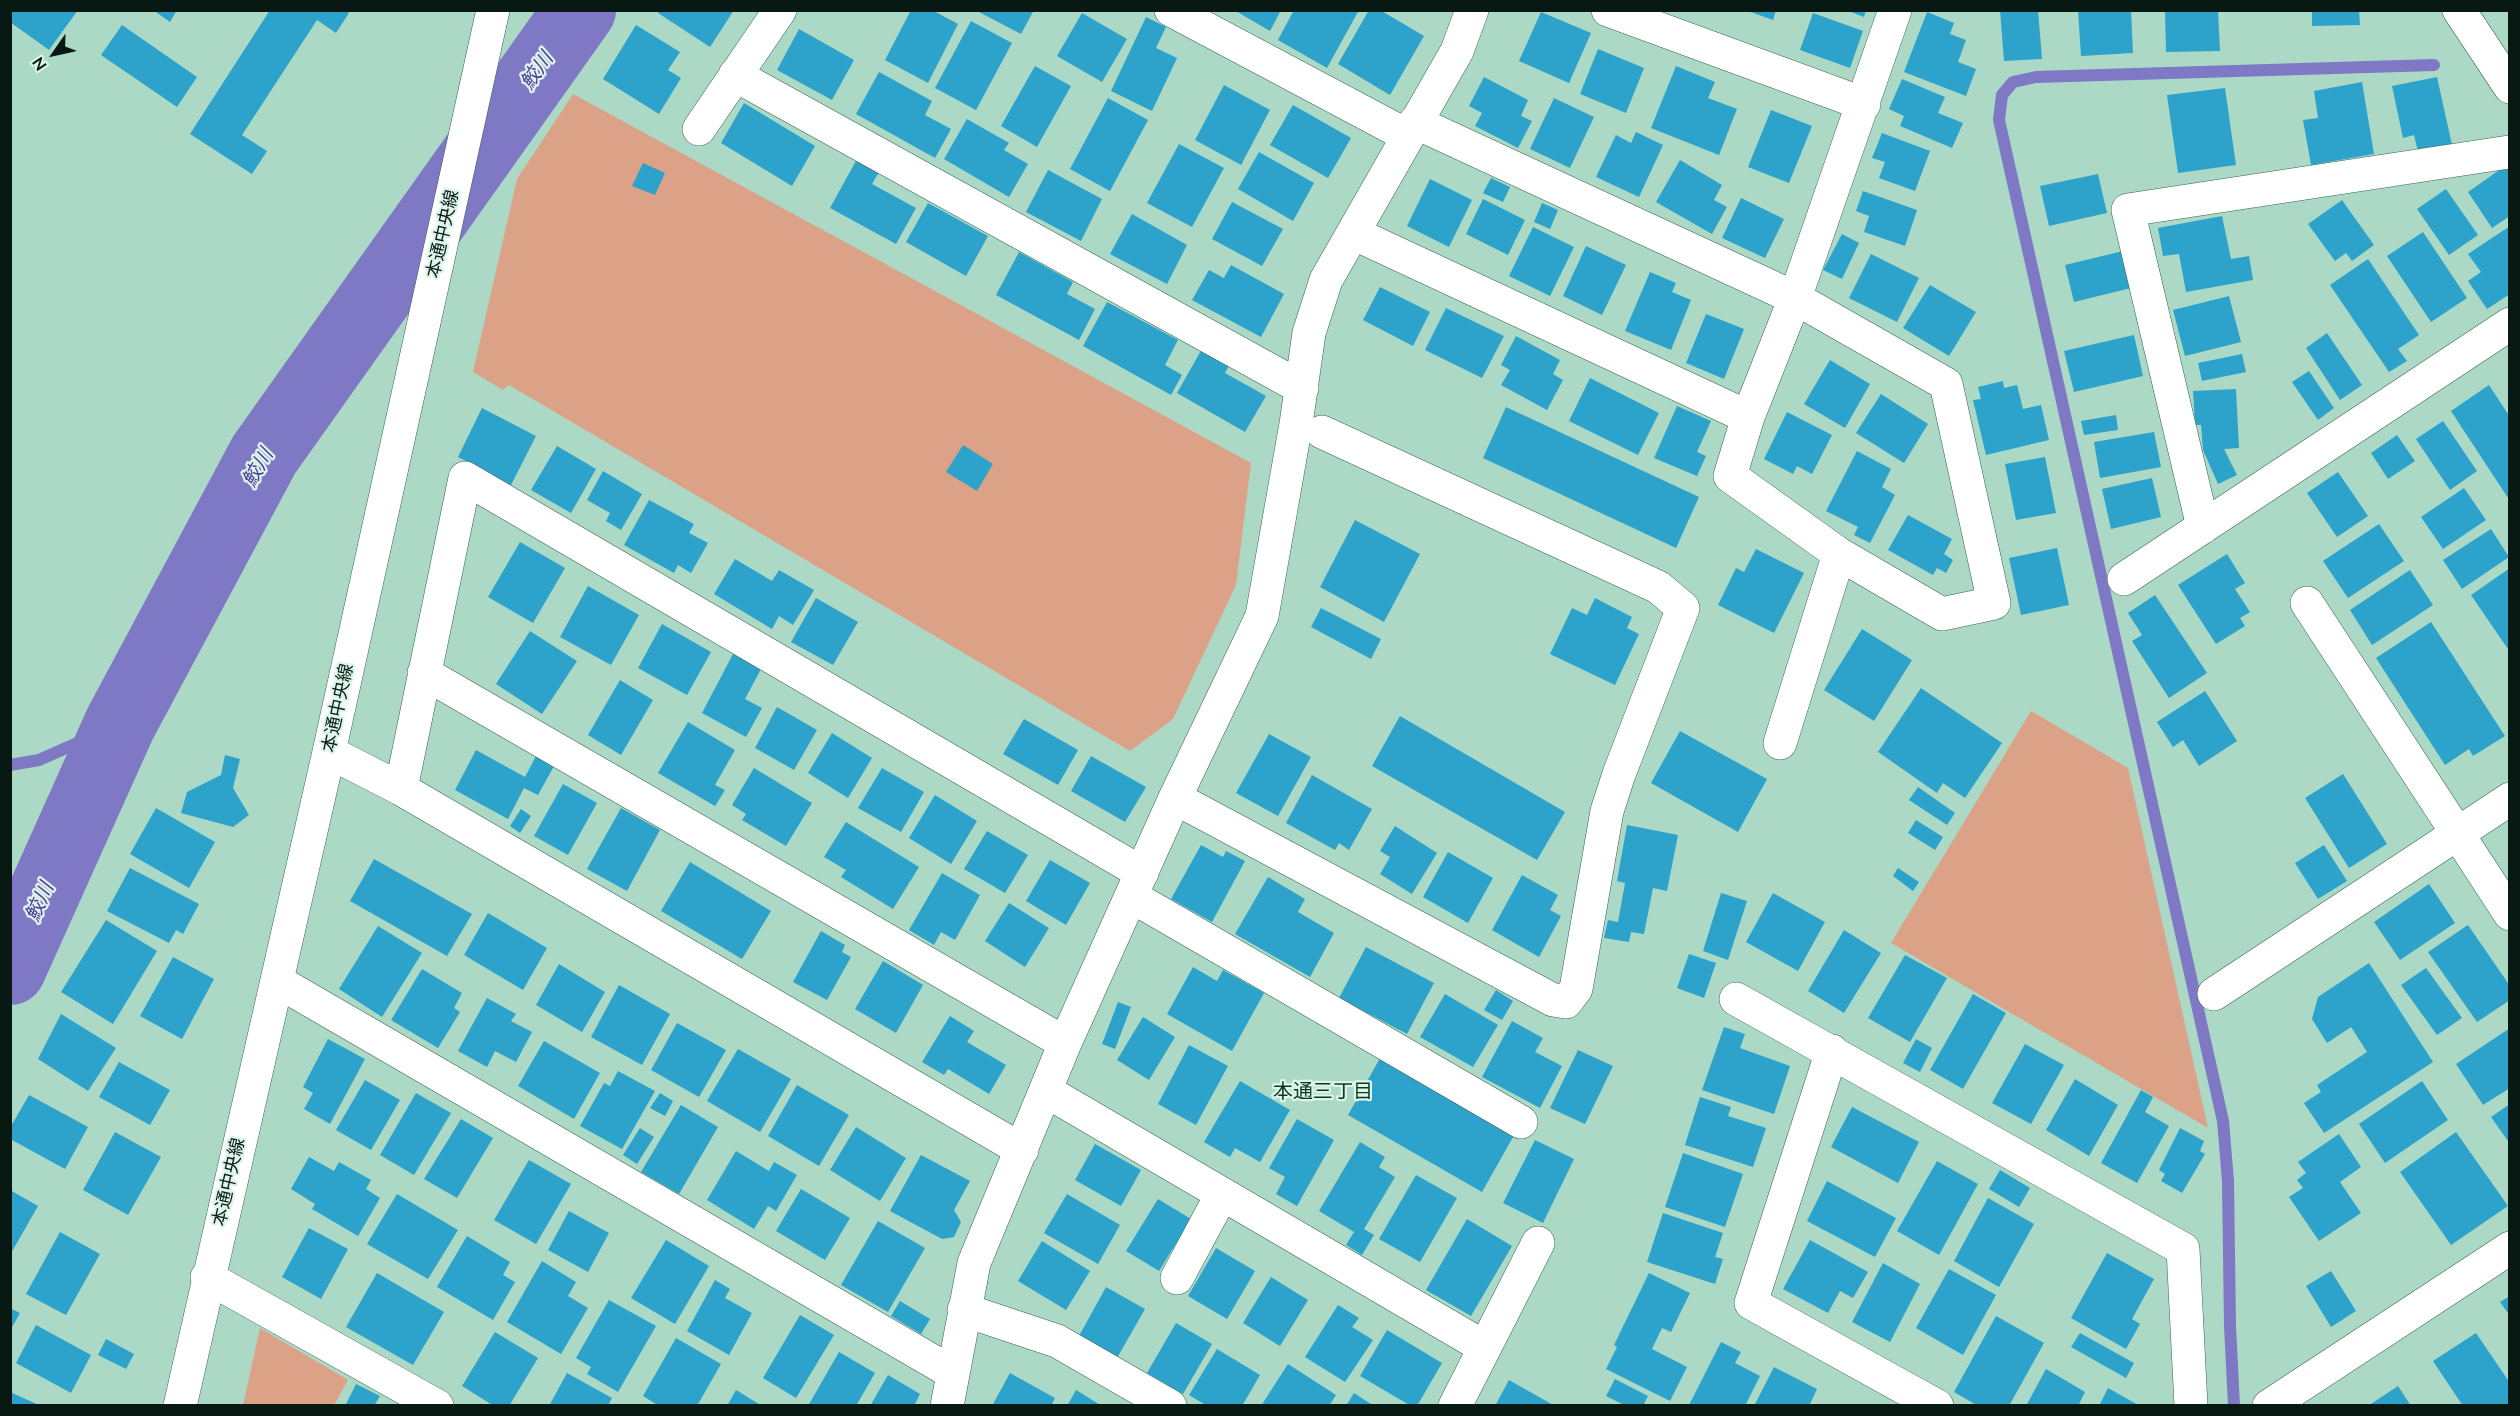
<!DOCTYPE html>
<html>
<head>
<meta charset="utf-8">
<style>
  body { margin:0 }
  #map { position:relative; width:2520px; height:1416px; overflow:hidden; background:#abd9c5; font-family:Mulish,sans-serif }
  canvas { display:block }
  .frame { position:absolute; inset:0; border:12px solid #081913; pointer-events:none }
  .north { position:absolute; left:24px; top:24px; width:60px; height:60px; -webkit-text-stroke:4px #ddf4e9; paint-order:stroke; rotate:236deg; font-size:16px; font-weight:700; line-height:24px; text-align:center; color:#081913 }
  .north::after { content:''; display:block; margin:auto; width:21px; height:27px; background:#081913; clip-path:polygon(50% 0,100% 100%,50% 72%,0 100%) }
</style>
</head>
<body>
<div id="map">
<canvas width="2520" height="1416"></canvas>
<div class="frame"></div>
<div class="north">N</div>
</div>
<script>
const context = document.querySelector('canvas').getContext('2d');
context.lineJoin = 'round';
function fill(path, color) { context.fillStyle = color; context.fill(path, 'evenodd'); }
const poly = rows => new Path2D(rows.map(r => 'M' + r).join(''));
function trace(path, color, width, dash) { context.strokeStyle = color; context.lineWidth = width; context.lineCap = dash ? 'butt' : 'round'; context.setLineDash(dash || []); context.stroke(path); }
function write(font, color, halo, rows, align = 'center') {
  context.font = font + ' Mulish,"Noto Sans JP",sans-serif'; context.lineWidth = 4.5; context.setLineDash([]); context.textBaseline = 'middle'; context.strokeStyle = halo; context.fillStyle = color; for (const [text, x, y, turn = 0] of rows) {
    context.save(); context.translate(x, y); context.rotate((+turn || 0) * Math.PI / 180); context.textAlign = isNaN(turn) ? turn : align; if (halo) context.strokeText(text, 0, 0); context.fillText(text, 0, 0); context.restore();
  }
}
const green = poly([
  [573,94,1251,463,1236,585,1173,719,1130,751,509,385,503,390,473,372,517,179],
  [2031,711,2128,768,2208,1128,1891,943],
  [260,1328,348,1380,334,1405,243,1405]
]);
const stream = poly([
  [10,765,39,760,120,724],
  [2234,1406,2230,1326,2228,1181,2223,1121,1999,120,2002,95,2013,82,2036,77,2434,65]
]);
const river = poly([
  [10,969,120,724,264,455,580,10]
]);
const building = poly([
  [10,10,78,10,49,50,10,22],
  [153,10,177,10,170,22],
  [270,10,345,10,349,13,336,33,317,20,242,135,267,151,252,174,190,134],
  [660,10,734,10,710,47,658,13],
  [911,10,932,10,958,24,928,83,885,60],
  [980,10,1034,10,1021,34,979,12],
  [1234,10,1281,10,1270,31],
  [1294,10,1359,10,1327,68,1278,40],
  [1369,10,1380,10,1424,36,1390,95,1338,64],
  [1745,10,1776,10,1773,20],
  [1846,10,1866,10,1864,17],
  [2000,10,2038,10,2042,59,2004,61],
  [2078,10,2131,10,2133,53,2081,56],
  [2165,10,2218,10,2220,51,2166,52],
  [2312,10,2359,10,2360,25,2312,26],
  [1541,12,1591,33,1569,83,1519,61],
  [1927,12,1954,23,1950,34,1966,40,1958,62,1976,69,1966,96,1904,72],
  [1082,13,1127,39,1102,82,1057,56],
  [1813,13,1863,31,1850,68,1800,50],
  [1146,17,1166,27,1156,48,1177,58,1152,111,1111,91],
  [971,21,1012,43,976,110,935,88],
  [122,25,197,77,177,107,101,55],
  [636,25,680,52,668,70,681,78,659,114,603,79],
  [799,29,854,60,832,100,777,70],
  [1598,49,1644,68,1626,113,1580,94],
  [1035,66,1071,86,1037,147,1001,126],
  [1676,66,1715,82,1708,98,1737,109,1719,155,1651,128],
  [879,72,932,101,925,115,951,129,935,158,856,114],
  [1484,77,1528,100,1521,116,1532,121,1518,148,1475,126,1482,113,1469,106],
  [2437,77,2452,145,2418,152,2414,135,2403,138,2392,86],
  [1902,79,1945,97,1938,113,1963,123,1952,148,1900,126,1904,116,1889,109],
  [2362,82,2374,154,2311,165,2303,120,2318,118,2314,91],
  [1224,85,1270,110,1241,165,1195,140],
  [2225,88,2236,165,2178,173,2167,95],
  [1108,98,1148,120,1110,191,1070,169],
  [1554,98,1594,117,1570,168,1530,149],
  [744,103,815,146,792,186,721,143],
  [1293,105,1351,138,1328,178,1270,145],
  [1771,110,1812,126,1789,183,1748,167],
  [967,119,1009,143,1004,150,1028,164,1009,197,944,159],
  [1636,132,1663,145,1639,197,1596,177,1616,135,1631,143],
  [1882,133,1930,151,1915,191,1879,178,1885,162,1872,158],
  [1179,144,1224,168,1192,227,1147,203],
  [1259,152,1314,183,1293,221,1238,189],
  [857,159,879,172,872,184,916,208,896,244,830,208],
  [1680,160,1722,185,1714,200,1727,207,1712,234,1656,202],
  [643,163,665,173,655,195,632,186],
  [2505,166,2510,173,2510,216,2492,228,2468,192],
  [1048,170,1102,199,1081,241,1026,212],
  [2098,174,2107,213,2049,226,2040,186],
  [1491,178,1510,187,1503,202,1483,193],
  [1430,179,1472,200,1449,247,1407,226],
  [2446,189,2478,235,2449,255,2417,209],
  [1863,191,1917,210,1905,246,1864,232,1869,216,1856,211],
  [1741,198,1784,219,1765,258,1722,238],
  [1483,199,1525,220,1508,255,1466,234],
  [2342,200,2374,245,2352,261,2346,253,2335,261,2308,224],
  [1232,202,1283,229,1262,266,1212,239],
  [928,203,988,236,966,276,906,242],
  [1542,203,1558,210,1550,229,1534,222],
  [1132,214,1187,245,1167,284,1110,254],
  [2222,216,2231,259,2249,256,2253,280,2186,292,2179,254,2163,256,2158,228],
  [2510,226,2510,294,2487,309,2468,281,2481,272,2468,254],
  [1533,227,1574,247,1550,296,1509,276],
  [2423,232,2467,298,2431,322,2387,256],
  [1842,234,1859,243,1842,279,1823,270],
  [1586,246,1626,265,1602,315,1563,296],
  [2123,251,2131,288,2074,302,2065,265],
  [1019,252,1073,282,1067,294,1095,309,1079,340,996,295],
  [1871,254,1919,278,1897,322,1849,298],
  [2368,259,2419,335,2398,349,2407,361,2389,372,2330,285],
  [1231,265,1284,294,1261,337,1192,300,1209,270,1224,278],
  [1650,272,1676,283,1672,292,1691,300,1671,350,1625,331],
  [1930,285,1976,312,1949,356,1903,328],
  [1380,287,1430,312,1413,346,1363,320],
  [2229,296,2241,342,2185,356,2173,310],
  [1107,302,1178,340,1165,365,1182,375,1171,395,1083,346],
  [1446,308,1504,336,1482,378,1425,350],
  [1706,314,1744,329,1724,379,1686,363],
  [2327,333,2362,385,2340,400,2306,348],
  [2134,335,2143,376,2074,392,2064,351],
  [1516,336,1560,360,1553,374,1563,380,1547,410,1501,385,1510,370,1501,365],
  [1203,347,1231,362,1225,373,1266,396,1245,432,1177,393],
  [2242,354,2246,372,2202,381,2198,363],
  [1830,360,1870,384,1845,428,1804,404],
  [2309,371,2334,408,2318,420,2292,382],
  [1590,378,1659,413,1638,455,1569,421],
  [2003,381,2004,388,2017,385,2023,409,2041,405,2049,440,1986,455,1973,400,1981,399,1978,387],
  [2489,385,2510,417,2510,501,2451,411],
  [2236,389,2239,448,2224,449,2237,475,2218,484,2203,450,2201,425,2195,425,2193,391],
  [1881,394,1928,424,1904,463,1856,433],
  [1677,406,1711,421,1697,452,1706,456,1697,476,1654,458],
  [1506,407,1699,497,1676,548,1483,458],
  [482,408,536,436,511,485,458,457],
  [1787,412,1832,435,1812,474,1797,466,1793,474,1764,459],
  [2116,415,2118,430,2084,435,2081,421],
  [2443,421,2477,471,2450,490,2416,439],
  [2154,432,2161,467,2100,478,2094,442],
  [2397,435,2415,461,2388,479,2371,453],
  [963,445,993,464,977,491,946,472],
  [557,446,596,469,571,513,531,490],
  [1857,451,1891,469,1882,487,1895,495,1870,543,1854,535,1858,527,1826,511],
  [2045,457,2056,513,2016,520,2005,464],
  [603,471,642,494,621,530,606,521,610,513,587,500],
  [2338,472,2368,516,2337,537,2307,493],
  [2152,478,2161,517,2111,529,2102,489],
  [2464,488,2486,520,2443,549,2421,517],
  [649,500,694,524,689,533,708,543,691,573,678,565,674,573,624,545],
  [1908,515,1952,539,1944,554,1953,560,1946,573,1937,568,1933,575,1888,550],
  [1355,520,1420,554,1384,622,1320,587],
  [2379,524,2404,561,2348,598,2323,561],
  [2491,529,2509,557,2462,589,2443,560],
  [520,542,565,568,533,623,488,597],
  [2057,548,2069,605,2021,615,2009,558],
  [1756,549,1804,573,1774,633,1718,605,1736,568,1744,572],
  [2227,554,2245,583,2235,589,2250,612,2240,618,2245,626,2216,644,2178,585],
  [735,559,772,581,779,570,814,590,793,625,779,616,772,629,714,594],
  [2510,568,2510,652,2471,595],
  [2410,570,2433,605,2372,645,2350,610],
  [588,586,639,615,611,665,560,637],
  [2155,595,2207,673,2169,698,2132,641,2142,635,2128,613],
  [816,598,858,622,833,665,791,642],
  [1595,598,1632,617,1627,628,1639,634,1615,685,1550,654,1572,608,1587,615],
  [1321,608,1381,639,1371,659,1311,627],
  [2431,622,2505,736,2473,756,2469,749,2445,765,2376,658],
  [662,624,711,652,687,695,638,668],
  [1862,629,1912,660,1874,721,1824,690],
  [530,631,577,661,542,714,496,684],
  [733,654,761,669,745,699,762,708,746,737,702,713],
  [620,680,653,700,621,755,588,735],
  [1921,688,2002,743,1965,798,1943,783,1937,793,1878,752],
  [2205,691,2237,741,2199,766,2183,740,2173,747,2157,722],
  [777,707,817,730,794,770,755,748],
  [1400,716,1565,812,1537,860,1372,766],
  [1024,719,1078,750,1058,785,1003,754],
  [688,722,735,750,715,785,725,790,715,806,658,773],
  [1680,731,1767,779,1738,832,1651,783],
  [832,733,872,758,848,798,808,773],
  [1269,734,1311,757,1278,816,1236,793],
  [476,750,525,777,536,756,554,766,538,795,524,788,508,819,455,790],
  [225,755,240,759,233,788,249,815,233,827,181,813,187,792,221,775],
  [1091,756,1146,787,1125,822,1071,791],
  [754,768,812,803,786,846,742,820,746,814,732,805],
  [882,768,924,792,901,832,858,808],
  [2343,774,2387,844,2349,868,2305,798],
  [1312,775,1372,809,1349,850,1339,843,1335,850,1286,823],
  [563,784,597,803,568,855,534,836],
  [1918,787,1955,813,1947,825,1909,800],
  [935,795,977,821,951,864,909,838],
  [156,808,215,842,189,888,130,854],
  [621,808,660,830,627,891,587,869],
  [521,809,531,816,520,833,510,826],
  [1916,820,1943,837,1935,850,1908,833],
  [846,822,919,867,893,909,841,877,846,870,824,857],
  [1627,825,1678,835,1667,891,1653,888,1644,934,1631,932,1629,942,1604,938,1608,920,1618,922,1625,883,1617,881],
  [1395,826,1437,853,1412,894,1380,874,1390,857,1380,851],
  [987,831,1028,855,1005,893,964,869],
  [1201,845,1223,857,1226,851,1245,861,1212,922,1171,899],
  [2324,845,2347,881,2318,899,2295,863],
  [1448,852,1493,878,1468,923,1423,897],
  [374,859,472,914,447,956,350,901],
  [1050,860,1090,883,1066,925,1026,901],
  [690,862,771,911,742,959,661,911],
  [130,868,199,904,183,934,176,930,169,943,107,911],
  [1898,868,1919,882,1913,891,1893,876],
  [942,873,980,895,955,940,941,932,934,945,909,930],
  [1522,875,1558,895,1550,910,1561,916,1539,957,1492,930],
  [1268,877,1305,899,1298,912,1334,933,1310,977,1235,934],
  [2429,884,2455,923,2400,960,2374,922],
  [1721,893,1747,901,1728,960,1703,951],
  [1773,893,1825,922,1798,971,1746,942],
  [1009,903,1049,928,1025,967,985,941],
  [488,913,547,948,523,990,464,955],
  [106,920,157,951,113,1024,61,992],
  [2468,925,2510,986,2510,1000,2477,1022,2428,952],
  [378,926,422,953,382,1017,339,989],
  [1844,930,1881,953,1844,1013,1808,991],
  [821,931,845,945,842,952,851,957,827,1000,793,982],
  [1366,947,1434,983,1407,1034,1339,998],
  [1689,954,1716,963,1704,998,1677,988],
  [1905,955,1947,978,1910,1042,1868,1018],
  [173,957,214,979,182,1039,140,1016],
  [883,961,923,985,896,1033,855,1009],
  [2369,963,2433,1062,2324,1133,2304,1103,2321,1092,2317,1085,2367,1052,2351,1027,2327,1043,2312,1019,2318,997],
  [559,964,605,992,582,1032,536,1005],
  [1193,967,1217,981,1223,970,1264,993,1232,1051,1167,1014],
  [2426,968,2462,1018,2437,1035,2401,985],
  [422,969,462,993,454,1008,460,1012,438,1048,391,1020],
  [619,985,670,1014,642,1065,591,1037],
  [1496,990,1513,1001,1502,1020,1484,1010],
  [1445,994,1498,1025,1473,1067,1420,1037],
  [1973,994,2006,1013,1963,1089,1930,1070],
  [487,998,516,1014,511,1021,532,1032,516,1062,495,1051,487,1067,458,1051],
  [1118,1002,1131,1007,1115,1049,1102,1044],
  [61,1014,116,1048,88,1091,38,1059],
  [950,1016,974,1031,967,1042,1006,1065,989,1094,948,1069,944,1075,922,1062],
  [1143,1017,1175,1037,1149,1080,1117,1060],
  [1512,1021,1543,1038,1535,1052,1562,1066,1540,1108,1482,1077],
  [677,1023,726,1050,699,1097,651,1070],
  [1724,1027,1745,1034,1740,1048,1790,1066,1774,1114,1702,1090],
  [2510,1028,2510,1088,2483,1105,2456,1064],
  [328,1039,365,1059,330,1124,304,1109,313,1093,303,1087],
  [1916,1039,1932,1048,1920,1072,1903,1063],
  [544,1041,600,1073,574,1119,518,1086],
  [2025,1044,2064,1065,2031,1124,1992,1103],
  [1189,1045,1228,1066,1196,1125,1158,1104],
  [738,1049,791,1079,760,1132,707,1101],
  [1578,1050,1613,1066,1585,1124,1550,1108],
  [1383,1053,1517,1130,1482,1192,1348,1115],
  [119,1062,170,1090,150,1125,99,1097],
  [618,1071,655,1091,622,1149,580,1126,604,1083,610,1086],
  [2075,1079,2118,1105,2089,1156,2046,1130],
  [365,1080,400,1100,371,1150,336,1130],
  [1240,1081,1290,1110,1260,1162,1235,1148,1230,1157,1204,1142],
  [2422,1081,2448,1120,2385,1163,2359,1124],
  [797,1085,849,1115,819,1166,768,1136],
  [2141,1090,2153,1097,2145,1112,2169,1126,2137,1183,2101,1163],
  [416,1093,451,1113,414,1175,380,1155],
  [660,1093,673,1101,665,1116,650,1108],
  [29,1095,88,1127,65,1169,10,1139,10,1128],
  [1700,1097,1731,1107,1728,1116,1766,1128,1753,1167,1685,1145],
  [2510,1104,2510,1144,2491,1117],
  [681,1105,718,1127,679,1194,641,1172],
  [1852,1107,1919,1142,1898,1183,1831,1147],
  [461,1119,493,1138,457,1198,424,1179],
  [1297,1119,1334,1140,1297,1206,1276,1194,1285,1177,1269,1168],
  [856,1127,906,1158,880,1201,830,1170],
  [640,1128,654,1137,637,1164,623,1155],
  [2180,1128,2204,1141,2200,1151,2205,1154,2182,1193,2161,1181,2165,1174,2159,1170],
  [115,1132,161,1157,128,1215,83,1190],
  [2456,1132,2508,1206,2451,1245,2400,1172],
  [2339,1134,2361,1167,2340,1182,2361,1213,2319,1241,2289,1197,2303,1188,2297,1180,2306,1173,2298,1162],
  [1535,1140,1574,1159,1543,1223,1503,1203],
  [1360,1142,1385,1157,1379,1167,1395,1177,1364,1229,1374,1235,1362,1255,1346,1245,1354,1232,1319,1211],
  [1095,1144,1141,1170,1121,1206,1075,1180],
  [736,1151,769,1171,774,1162,797,1175,776,1211,768,1206,754,1229,707,1200],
  [1683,1153,1743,1174,1725,1227,1665,1207],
  [921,1155,970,1181,954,1210,961,1222,954,1237,942,1239,890,1211],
  [309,1157,334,1171,339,1162,371,1180,366,1189,380,1198,358,1236,312,1209,315,1204,291,1189],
  [529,1160,571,1184,536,1244,494,1220],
  [1937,1161,1978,1184,1939,1255,1897,1231],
  [2000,1170,2030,1188,2019,1207,1989,1189],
  [1416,1175,1457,1198,1420,1262,1379,1239],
  [1827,1181,1896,1218,1875,1257,1807,1221],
  [801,1189,850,1218,825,1260,776,1231],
  [10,1190,38,1206,10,1255],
  [397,1194,458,1230,428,1279,367,1244],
  [1067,1194,1120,1225,1098,1264,1044,1233],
  [1988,1198,2034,1224,1999,1287,1954,1261],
  [1158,1199,1191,1219,1159,1271,1126,1251],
  [569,1211,609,1233,588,1272,548,1250],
  [1663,1213,1723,1233,1715,1257,1723,1259,1715,1284,1647,1262],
  [1467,1219,1512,1246,1471,1316,1426,1290],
  [878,1221,925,1248,888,1312,841,1285],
  [309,1228,348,1249,321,1299,282,1277],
  [60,1232,100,1254,66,1315,26,1294],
  [467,1236,510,1262,503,1275,515,1282,493,1320,437,1287],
  [666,1240,709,1266,675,1324,631,1298],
  [1810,1240,1868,1272,1853,1298,1840,1291,1828,1313,1783,1289],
  [1042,1241,1090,1271,1066,1310,1018,1281],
  [1216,1248,1255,1271,1227,1319,1188,1296],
  [2107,1253,2154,1279,2132,1319,2140,1324,2126,1349,2071,1318],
  [542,1261,576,1282,568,1296,588,1308,561,1354,507,1322],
  [1883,1263,1920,1284,1890,1342,1852,1322],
  [1949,1269,1996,1295,1963,1355,1916,1328],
  [2331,1271,2356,1311,2331,1327,2306,1286],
  [377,1273,444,1312,413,1365,346,1327],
  [1649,1273,1690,1293,1671,1332,1662,1328,1652,1349,1687,1367,1670,1401,1606,1369,1617,1347,1614,1345],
  [1271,1277,1308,1300,1280,1346,1243,1323],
  [715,1280,730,1289,725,1298,752,1313,729,1355,687,1331],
  [1106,1287,1145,1309,1117,1358,1079,1336],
  [2510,1296,2510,1316,2500,1302],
  [609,1300,656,1326,618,1392,587,1374,591,1367,576,1358],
  [900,1301,930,1319,921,1334,891,1316],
  [1338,1305,1359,1318,1352,1327,1373,1340,1345,1382,1305,1357],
  [10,1308,20,1313,10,1331],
  [800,1315,834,1335,796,1398,763,1378],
  [1996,1316,2044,1343,2009,1406,1978,1406,1954,1392],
  [1176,1323,1212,1344,1183,1394,1147,1373],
  [36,1325,91,1355,71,1393,16,1363],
  [1387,1330,1442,1363,1417,1406,1411,1406,1360,1376],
  [495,1332,538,1358,509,1406,494,1406,462,1386],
  [2080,1333,2134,1363,2126,1378,2071,1347],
  [2476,1333,2510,1383,2510,1406,2463,1406,2433,1361],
  [676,1338,721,1364,697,1406,659,1406,643,1396],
  [106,1339,134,1354,126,1369,98,1355],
  [1721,1342,1741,1352,1735,1363,1760,1376,1745,1406,1691,1406,1689,1405],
  [1217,1349,1260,1375,1242,1406,1207,1406,1189,1395],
  [839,1352,875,1373,856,1406,808,1406],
  [1288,1364,1336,1395,1329,1406,1261,1406],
  [1774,1367,1817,1389,1809,1406,1754,1406],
  [2046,1369,2085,1392,2078,1406,2026,1406],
  [567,1373,612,1398,608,1406,549,1406],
  [1010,1373,1055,1398,1051,1406,992,1406],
  [888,1375,920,1394,914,1406,870,1406],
  [1615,1379,1648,1396,1643,1406,1626,1406,1606,1396],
  [1509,1380,1555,1406,1495,1406],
  [356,1384,380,1396,374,1406,345,1406],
  [2398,1386,2411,1406,2368,1406],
  [2108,1388,2140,1406,2099,1406],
  [736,1390,762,1406,727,1406],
  [1076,1390,1102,1406,1067,1406],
  [10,1392,41,1406,10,1406],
  [1354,1393,1374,1406,1346,1406]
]);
const minor = poly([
  [1171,10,1408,136],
  [1608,10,1864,104],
  [2459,10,2510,87],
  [735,75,1302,388],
  [1415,122,1795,298,1946,384,1994,603,1942,614,1839,554,1730,476,1748,417,1795,298,1895,10],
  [699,129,780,10],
  [1353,233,1748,417],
  [2203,527,2128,210,2509,152],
  [2124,579,2510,324],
  [2307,603,2510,914],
  [424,673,1065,1043],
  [1780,743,1839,554],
  [329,752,401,789,1022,1150],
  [401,789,465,478,1142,873],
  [1175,798,1553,1000,1566,1002,1576,989,1607,811,1619,774,1683,608,1658,587,1322,432],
  [1131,896,1521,1122],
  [277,981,953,1373],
  [2214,994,2510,799],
  [1736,999,2183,1249,2191,1406],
  [1832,1051,1751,1303,1937,1406],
  [1046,1091,1484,1347],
  [207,1277,437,1406],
  [1177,1278,1222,1194],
  [964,1310,1057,1341,1170,1406],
  [180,1406,329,752,493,10],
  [947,1406,974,1263,1065,1043,1175,798,1262,616,1296,424,1309,333,1326,280,1457,51,1472,10],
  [1455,1406,1538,1243],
  [2269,1406,2510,1248]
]);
const streetNames = [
  ["本通中央線",443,234,-77],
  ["本通中央線",338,708,-78],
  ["本通中央線",229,1182,-77]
];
const waterNames = [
  ["鮫川",537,71,-55],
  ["鮫川",258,468,-60],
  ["鮫川",40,902,-66]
];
const neighbourhoodNames = [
  ["本通三丁目",1323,1092]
];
fill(green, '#dba287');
trace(stream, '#7f78c5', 12);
trace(river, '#7f78c5', 72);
fill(building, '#2da2ca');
trace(minor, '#396352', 34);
trace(minor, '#fff', 33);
write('18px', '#081913', '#ddf4e9', streetNames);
write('italic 20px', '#4c3b98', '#ddf4e9', waterNames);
write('20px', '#0a3728', '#ddf4e9', neighbourhoodNames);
</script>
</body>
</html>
